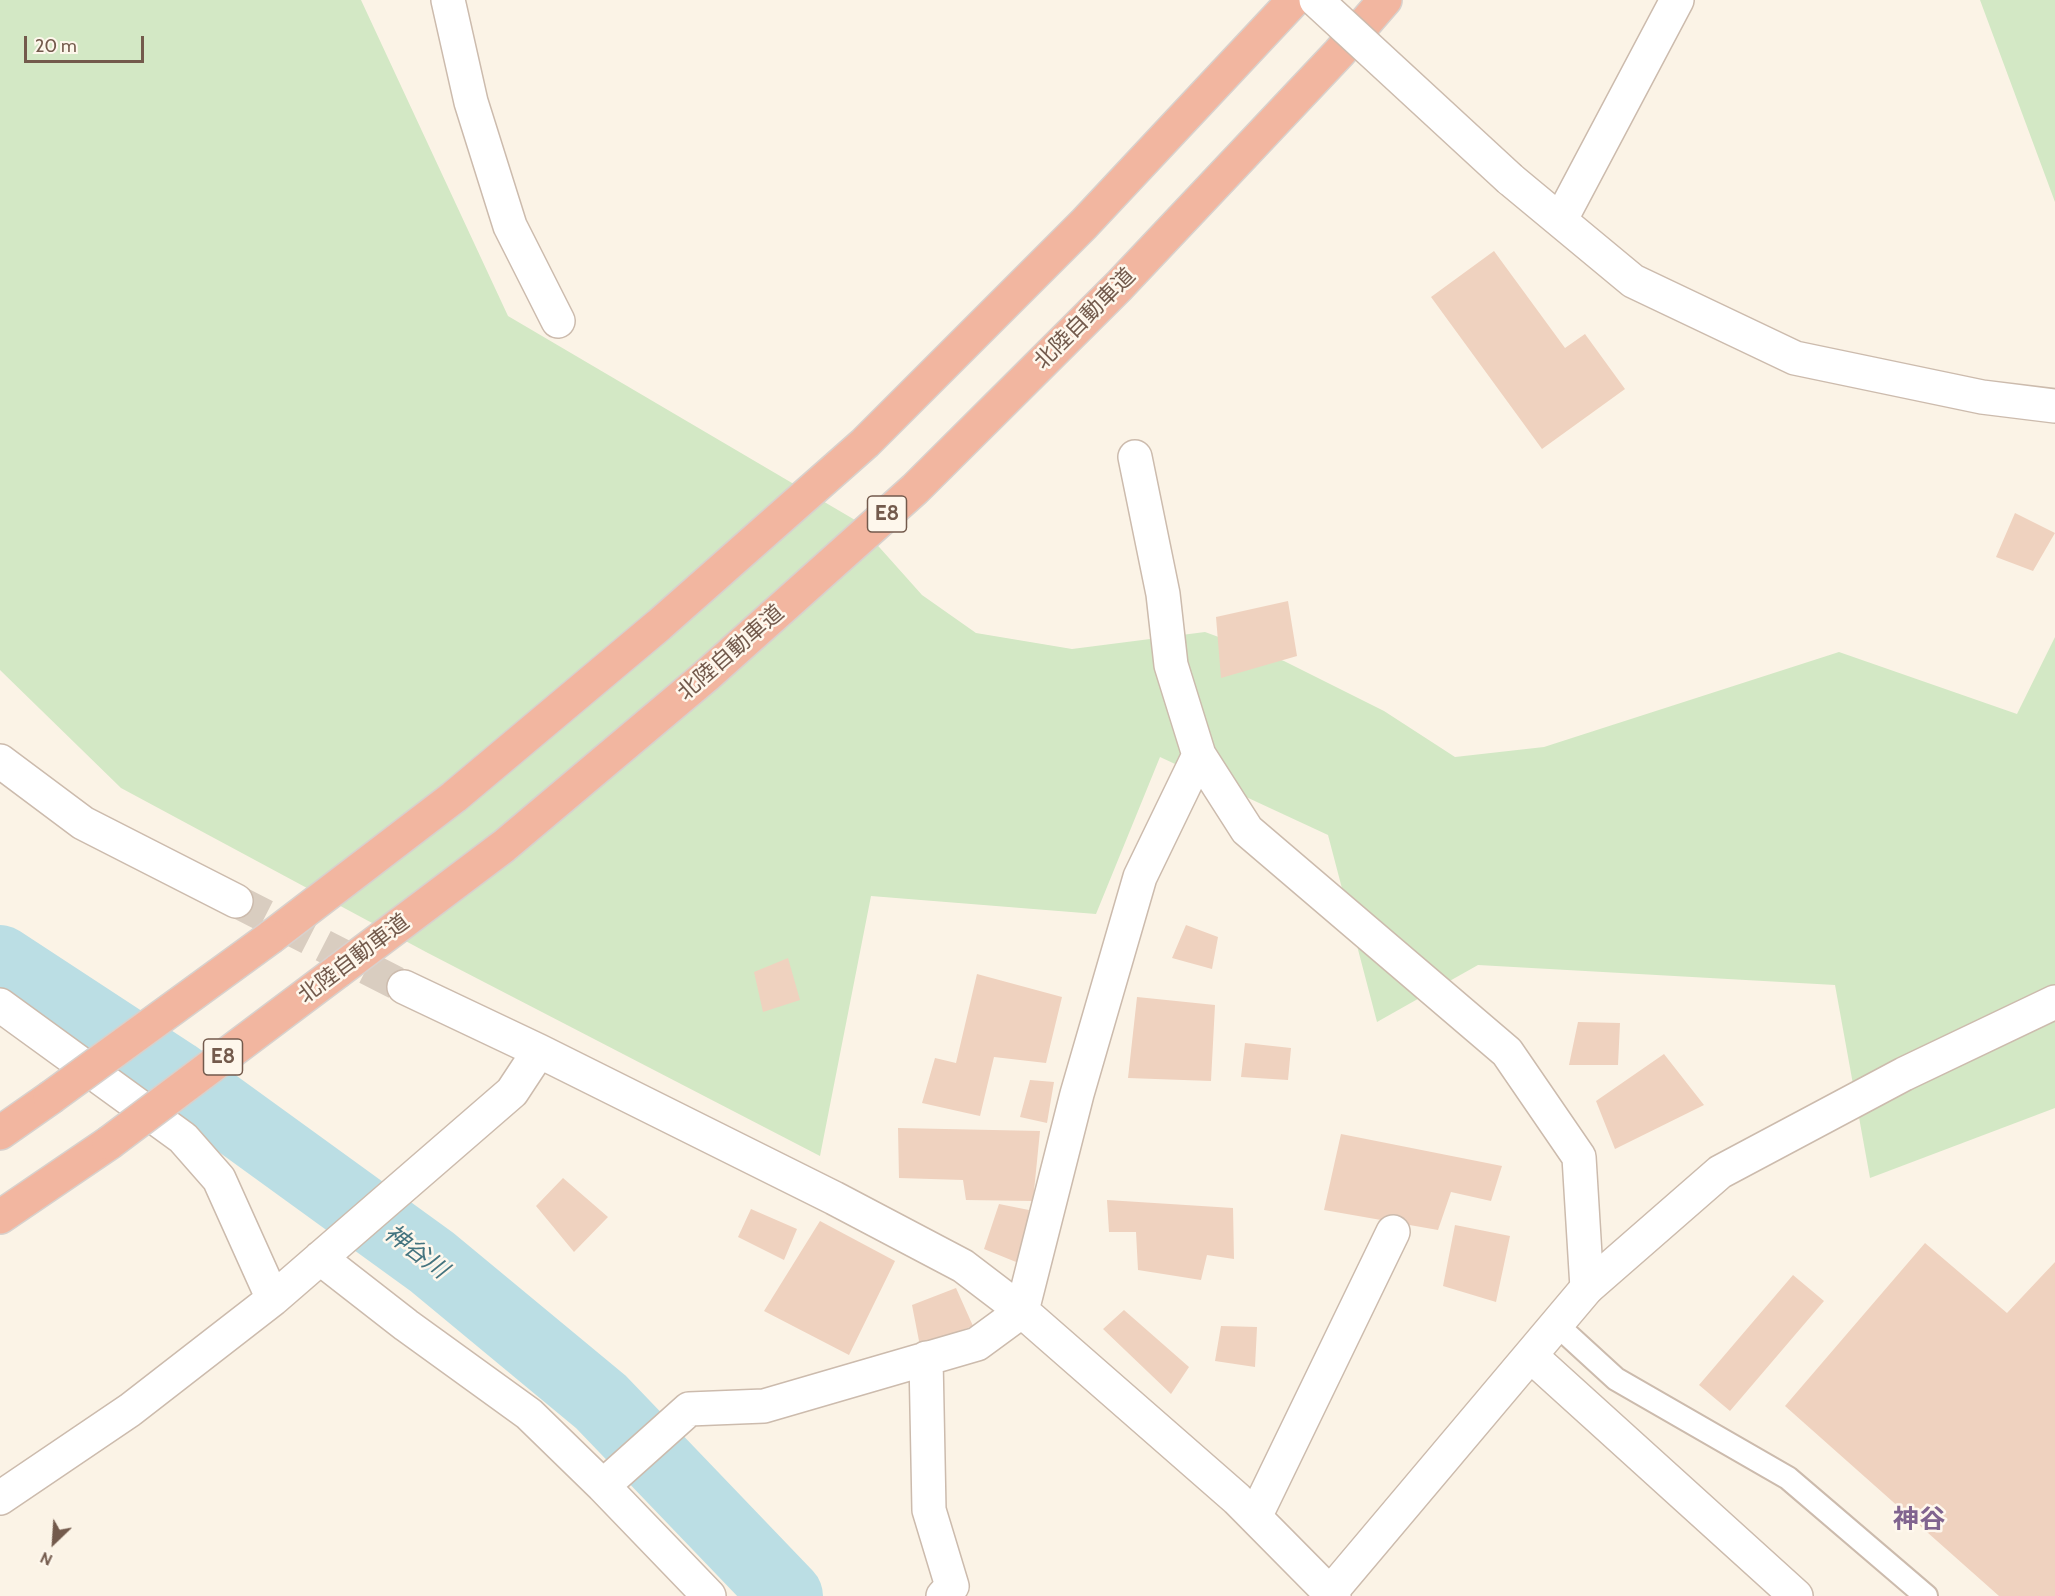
<!DOCTYPE html>
<html>
<head>
<meta charset="utf-8">
<style>
  body { margin:0 }
  #map { position:relative; width:2055px; height:1596px; overflow:hidden; background:#fbf3e6; font-family:Cabin,sans-serif }
  canvas { display:block }
  .north { position:absolute; left:24px; top:1512px; width:60px; height:60px; -webkit-text-stroke:4px #fef7ec; paint-order:stroke; rotate:205deg; font-size:16px; font-weight:700; line-height:24px; text-align:center; color:#735a4c }
  .north::after { content:''; display:block; margin:auto; width:21px; height:27px; background:#735a4c; clip-path:polygon(50% 0,100% 100%,50% 72%,0 100%) }
  .scale { position:absolute; left:24px; top:36px; width:120px; height:27px; box-sizing:border-box; border:3px solid #735a4c; border-top:0; padding-left:8px; font-size:18px; line-height:21px; white-space:nowrap; color:#735a4c; -webkit-text-stroke:4px #fef7ec; paint-order:stroke }
</style>
</head>
<body>
<div id="map">
<canvas width="2055" height="1596"></canvas>
<div class="north">N</div>
<div class="scale">20 m</div>
</div>
<script>
const context = document.querySelector('canvas').getContext('2d');
context.lineJoin = 'round';
function fill(path, color) { context.fillStyle = color; context.fill(path, 'evenodd'); }
const poly = rows => new Path2D(rows.map(r => 'M' + r).join(''));
function trace(path, color, width, dash) { context.strokeStyle = color; context.lineWidth = width; context.lineCap = dash ? 'butt' : 'round'; context.setLineDash(dash || []); context.stroke(path); }
function write(font, color, halo, rows, align = 'center') {
  context.font = font + ' Cabin,"Noto Sans JP",sans-serif'; context.lineWidth = 5; context.setLineDash([]); context.textBaseline = 'middle'; context.strokeStyle = halo; context.fillStyle = color; for (const [text, x, y, turn = 0] of rows) {
    context.save(); context.translate(x, y); context.rotate((+turn || 0) * Math.PI / 180); context.textAlign = isNaN(turn) ? turn : align; if (halo) context.strokeText(text, 0, 0); context.fillText(text, 0, 0); context.restore();
  }
}
const green = poly([
  [0,0,361,0,508,316,855,520,922,595,976,633,1072,649,1205,632,1284,661,1384,711,1455,757,1544,747,1839,652,2017,714,2055,637,2055,1108,1870,1178,1835,985,1478,965,1377,1022,1328,835,1160,757,1096,914,871,896,820,1156,426,952,121,788,0,670],
  [1980,0,2055,0,2055,202]
]);
const river = poly([
  [0,961,174,1075,432,1262,601,1402,787,1596]
]);
const building = poly([
  [1494,251,1565,348,1585,334,1625,389,1542,449,1431,297],
  [2015,513,2055,533,2033,571,1996,557],
  [1288,601,1297,656,1221,678,1216,617],
  [1186,925,1218,937,1212,969,1172,958],
  [788,958,800,1000,763,1012,754,972],
  [977,974,1062,997,1046,1063,994,1057,980,1116,922,1103,935,1058,956,1063],
  [1137,997,1215,1005,1211,1081,1128,1078],
  [1578,1022,1620,1023,1618,1065,1569,1065],
  [1245,1043,1291,1048,1288,1080,1241,1077],
  [1664,1054,1704,1105,1615,1149,1596,1101],
  [1030,1080,1054,1082,1047,1123,1020,1117],
  [898,1128,1040,1131,1033,1201,966,1200,963,1180,899,1178],
  [1341,1134,1502,1166,1491,1201,1451,1192,1438,1230,1324,1210],
  [563,1178,608,1217,574,1252,536,1206],
  [1107,1200,1233,1208,1234,1259,1207,1255,1201,1280,1138,1270,1136,1232,1109,1232],
  [999,1204,1029,1210,1021,1264,984,1249],
  [751,1209,797,1229,784,1260,738,1237],
  [820,1221,895,1261,849,1355,764,1311],
  [1455,1225,1510,1236,1496,1302,1443,1286],
  [1925,1243,2007,1313,2055,1262,2055,1596,1999,1596,1785,1406],
  [1793,1275,1824,1301,1730,1411,1699,1385],
  [956,1288,973,1326,920,1346,912,1305],
  [1124,1310,1189,1367,1171,1394,1103,1329],
  [1221,1326,1257,1327,1255,1367,1215,1361]
]);
const minorTunnel = poly([
  [236,901,404,987]
]);
const service = poly([
  [1557,1325,1616,1379,1788,1478,1926,1596]
]);
const minor = poly([
  [448,0,471,102,510,226,558,321],
  [1561,219,1677,0],
  [1135,457,1163,594,1171,665,1199,755,1247,830,1507,1052,1579,1157,1587,1288],
  [0,761,83,823,236,901],
  [404,987,539,1051,834,1198,963,1266,1022,1311,1237,1499,1330,1593],
  [0,1005,183,1138,219,1179,273,1299],
  [320,1258,406,1325,529,1414,603,1486,689,1409,764,1406,977,1344,1022,1311,1077,1094,1140,877,1199,755],
  [1531,1356,1796,1596],
  [926,1358,929,1510,952,1586,943,1596],
  [603,1486,709,1596],
  [0,1498,130,1410,273,1299,512,1092,539,1051],
  [1255,1517,1393,1232]
]);
const tertiary = poly([
  [1510,179,1633,281,1795,358,1982,397,2055,406],
  [1334,1596,1330,1593,1587,1288,1720,1172,1904,1074,2055,1002]
]);
const motorway = poly([
  [271,937,454,797,659,625,865,443,1084,224,1294,0],
  [338,971,504,846,706,676,915,489,1119,286,1339,53,1385,0],
  [0,1133,50,1098],
  [0,1217,109,1143]
]);
const tertiaryBridge = poly([
  [1316,0,1510,179]
]);
const motorwayBridge = poly([
  [50,1098,271,937],
  [109,1143,338,971]
]);
const shields = [
  [887,514,39],
  [223,1057,39]
];
const shieldNames = [
  ["E8",887,514],
  ["E8",223,1057]
];
const streetNames = [
  ["北陸自動車道",1085,319,-45],
  ["北陸自動車道",731,653,-41],
  ["北陸自動車道",354,959,-37]
];
const waterNames = [
  ["神谷川",416,1252,37]
];
const quarterNames = [
  ["神谷",1919,1520]
];
fill(green, '#d3e8c5');
trace(river, '#bbdee4', 72);
fill(building, '#efd2bf');
trace(minorTunnel, '#d9cdc0', 33, [33, 16]);
trace(service, '#ccbbad', 26);
trace(minor, '#ccbbad', 36);
trace(tertiary, '#ccbbad', 36);
trace(motorway, '#d8d1cd', 36);
trace(service, '#fff', 22);
trace(minor, '#fff', 33);
trace(tertiary, '#fff', 33);
trace(motorway, '#f2b6a0', 33);
trace(tertiaryBridge, '#ccbbad', 36, []);
trace(motorwayBridge, '#d8d1cd', 36, []);
trace(tertiaryBridge, '#fff', 33);
trace(motorwayBridge, '#f2b6a0', 33);
for (const [x, y, w] of shields) { const box = new Path2D(); box.roundRect(x - w / 2, y - 18, w, 36, 4.5); context.fillStyle = '#fef7ec'; context.fill(box); trace(box, '#735a4c', 1.5); }
write('bold 21px', '#735a4c', null, shieldNames);
write('22px', '#735a4c', '#fef7ec', streetNames);
write('italic 24px', '#44747f', '#fef7ec', waterNames);
write('bold 26px', '#81648f', '#fef7ec', quarterNames);
</script>
</body>
</html>
